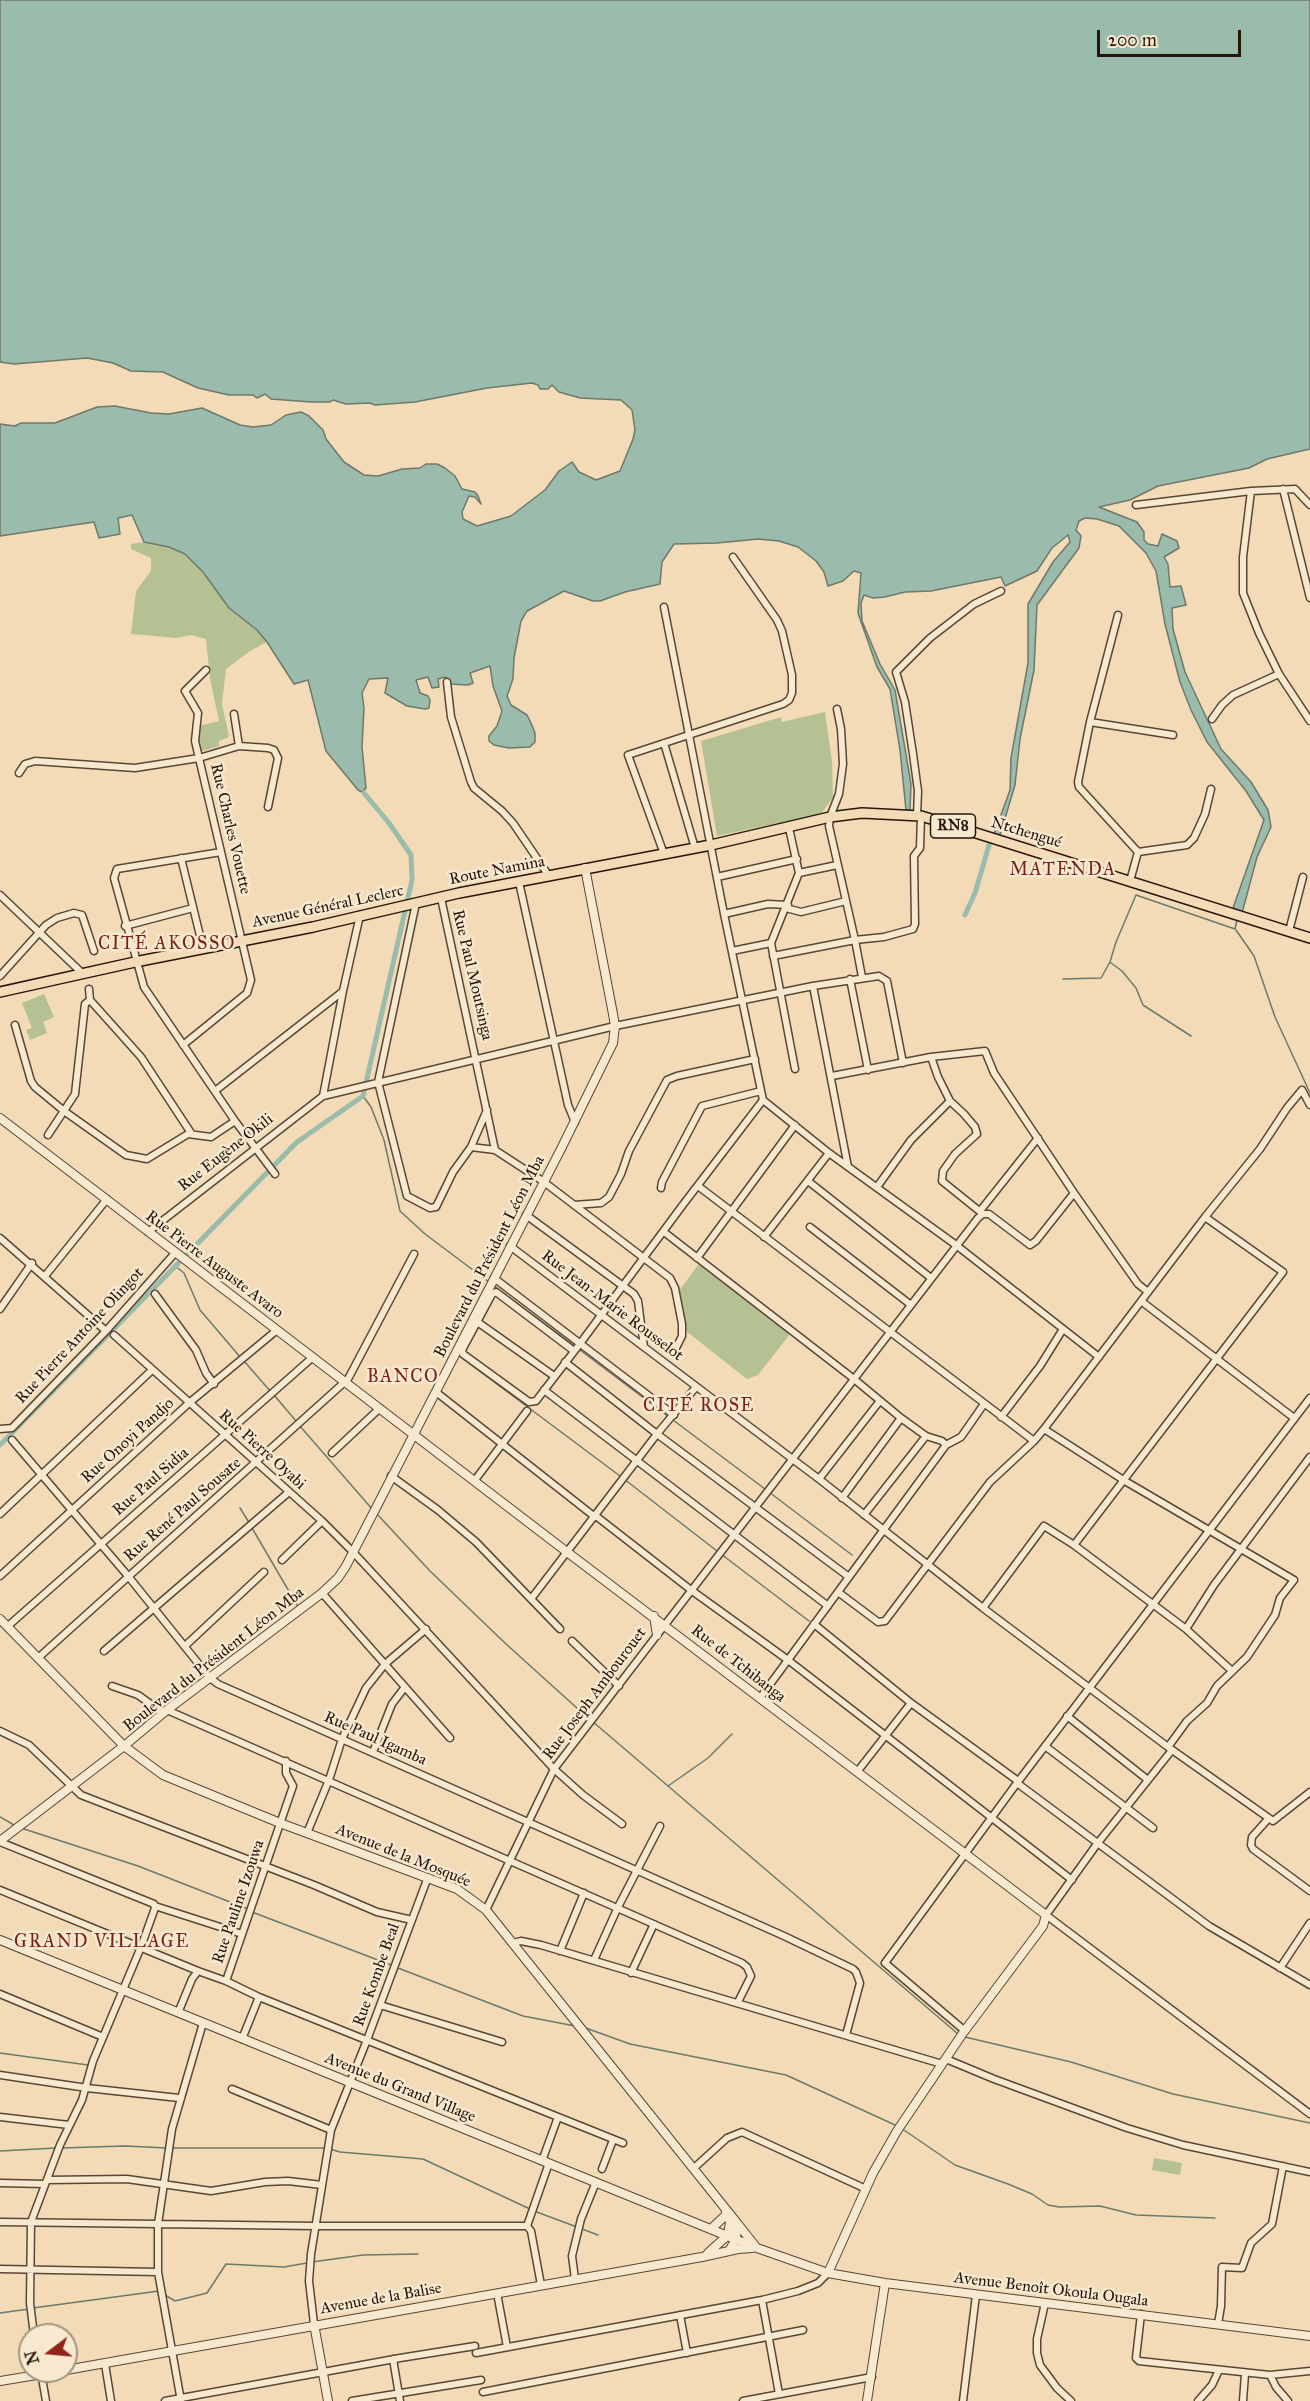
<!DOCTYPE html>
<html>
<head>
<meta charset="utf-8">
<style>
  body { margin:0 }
  #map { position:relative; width:1310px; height:2401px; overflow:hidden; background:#f2dbb6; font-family:"IM FELL Great Primer",serif }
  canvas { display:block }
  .north { position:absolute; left:18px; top:2323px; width:60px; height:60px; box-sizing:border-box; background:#f7e8d0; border:2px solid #a49481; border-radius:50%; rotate:254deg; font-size:16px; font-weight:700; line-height:24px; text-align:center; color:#27150a }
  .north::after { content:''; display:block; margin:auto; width:21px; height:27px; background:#8f2418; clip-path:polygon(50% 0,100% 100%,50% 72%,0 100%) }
  .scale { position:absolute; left:1097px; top:30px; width:144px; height:27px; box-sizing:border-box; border:3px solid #27150a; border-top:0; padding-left:8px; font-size:18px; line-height:21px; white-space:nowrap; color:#27150a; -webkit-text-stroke:4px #f7e8d0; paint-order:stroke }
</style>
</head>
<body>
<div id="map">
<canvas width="1310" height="2401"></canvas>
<div class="north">N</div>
<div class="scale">200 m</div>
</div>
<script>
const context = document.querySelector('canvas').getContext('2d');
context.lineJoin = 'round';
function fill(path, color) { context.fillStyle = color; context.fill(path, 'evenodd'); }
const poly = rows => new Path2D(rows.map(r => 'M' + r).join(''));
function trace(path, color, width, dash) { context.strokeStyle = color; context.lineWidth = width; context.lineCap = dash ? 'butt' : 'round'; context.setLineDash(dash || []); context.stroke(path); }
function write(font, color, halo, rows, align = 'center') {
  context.font = font + ' "IM FELL Great Primer",serif'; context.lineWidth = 5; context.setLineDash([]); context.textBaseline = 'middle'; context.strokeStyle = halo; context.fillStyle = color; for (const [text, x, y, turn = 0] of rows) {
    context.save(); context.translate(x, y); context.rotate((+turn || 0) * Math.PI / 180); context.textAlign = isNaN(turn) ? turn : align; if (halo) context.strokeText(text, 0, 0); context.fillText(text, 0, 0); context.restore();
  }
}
const green = poly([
  [144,542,169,547,185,554,203,572,229,608,257,630,267,642,250,651,226,669,222,704,229,737,219,741,219,746,196,753,194,727,219,721,210,679,206,639,191,635,177,638,131,634,136,591,151,571,151,558,131,549,131,544],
  [825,712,832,761,833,797,821,814,717,836,701,741,781,717,782,722],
  [44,994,54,1017,43,1022,47,1033,30,1040,26,1030,32,1028,22,1003],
  [699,1264,790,1334,758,1375,747,1379,686,1331,678,1292],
  [1154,2158,1182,2163,1180,2175,1152,2170]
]);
const water = poly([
  [0,0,1310,0,1310,449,1267,459,1249,468,1158,486,1130,500,1099,507,1137,522,1144,532,1144,540,1148,544,1158,546,1162,534,1177,541,1179,548,1164,557,1168,564,1170,587,1181,586,1186,605,1172,608,1173,629,1185,672,1221,749,1251,782,1268,810,1271,827,1257,857,1242,913,1233,908,1264,820,1246,791,1207,742,1191,710,1180,682,1165,624,1156,571,1146,553,1119,526,1097,519,1085,518,1079,521,1076,530,1081,536,1079,548,1037,605,1034,670,1020,739,1015,785,1000,835,994,834,1010,790,1011,758,1028,663,1028,604,1053,562,1070,542,1068,535,1052,548,1037,571,1005,586,1001,577,931,591,905,592,885,597,873,598,864,595,861,603,862,621,880,664,895,690,911,784,910,810,906,810,900,750,890,689,877,667,858,613,861,573,854,571,843,581,828,586,824,572,816,561,798,547,779,541,758,539,717,543,674,544,662,562,660,584,625,592,600,601,593,601,564,591,527,611,521,621,514,658,513,679,507,696,511,705,527,715,531,723,535,733,535,742,530,747,509,748,494,745,489,741,489,736,497,726,502,711,493,686,490,666,470,673,473,683,468,685,451,684,445,677,438,679,439,687,432,688,428,677,416,680,420,693,428,696,430,700,429,708,425,709,407,706,385,693,388,678,369,679,362,693,364,708,362,747,366,788,362,792,358,790,326,751,308,680,294,684,267,642,257,630,229,608,203,572,185,554,169,547,144,542,132,515,118,518,120,534,99,538,94,522,0,536,0,424,15,426,21,423,55,423,97,407,115,406,151,413,169,414,202,408,240,425,253,427,271,425,286,415,301,412,309,416,323,430,326,439,344,462,364,475,378,476,402,469,420,468,426,464,437,464,445,468,455,476,462,489,475,492,478,496,481,504,475,497,469,496,462,512,463,519,477,526,511,516,545,490,559,471,572,462,579,472,596,480,620,471,633,439,635,430,632,410,621,400,580,398,559,392,552,385,548,389,540,389,538,385,532,383,487,388,415,402,375,405,370,403,346,404,333,400,330,402,311,402,271,399,265,394,257,398,253,395,229,395,198,388,163,372,131,371,113,363,87,358,14,364,0,362,0,0]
]);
const stream = poly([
  [1236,930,1254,956,1275,1017,1310,1093],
  [1111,963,1122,971,1136,988,1143,1005,1191,1036],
  [1063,979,1101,978,1110,962,1116,942,1136,895,1235,929,1237,920],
  [363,1096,371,1107,384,1140,400,1211,425,1234,489,1282],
  [175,1266,184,1273,200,1310,241,1358],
  [493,1285,576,1347],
  [580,1350,669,1417],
  [458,1355,620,1476],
  [244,1361,271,1392],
  [274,1395,296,1421],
  [673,1420,765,1489],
  [299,1425,373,1510],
  [624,1479,717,1551],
  [769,1492,852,1555],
  [240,1508,250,1524],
  [376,1513,430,1571,506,1644,588,1718],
  [252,1528,297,1605],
  [721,1554,809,1621],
  [592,1721,958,2034],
  [668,1786,708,1758,732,1734],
  [0,1817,14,1825],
  [21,1828,138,1866,248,1909],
  [252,1912,391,1965],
  [398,1968,523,2016,575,2026],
  [583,2027,630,2044,786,2075,895,2125],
  [965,2037,1071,2062,1173,2094,1310,2123],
  [0,2053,88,2065],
  [901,2128,955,2165,1008,2184,1032,2194,1048,2205,1059,2207,1100,2206,1136,2215,1215,2218],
  [61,2148,125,2146,167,2148],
  [172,2148,326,2148],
  [330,2149,340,2152,423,2159,530,2209],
  [0,2151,56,2148],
  [534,2211,577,2227],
  [582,2229,598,2235],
  [312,2262,363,2255,418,2254],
  [165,2295,175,2301,207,2293,226,2264,284,2267,307,2263],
  [33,2308,159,2291],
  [0,2313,29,2309]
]);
const canal = poly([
  [965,915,975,893,990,842],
  [0,1445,297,1142,363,1096,412,880,411,855,389,823,364,793]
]);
const minor = poly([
  [1283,489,1310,598],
  [1251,491,1243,557,1243,593,1259,633,1279,674,1310,721],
  [1136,505,1251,491,1295,489,1310,505],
  [664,607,724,914,763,1100,829,1153,956,1245,1099,1357],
  [1118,615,1090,722,1078,782,1079,787,1138,852],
  [447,682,451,717,471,782,474,788,502,811,513,823,549,876],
  [234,714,239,746],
  [1212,719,1222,705,1233,695,1279,674],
  [1090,722,1173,735],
  [664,743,695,848],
  [19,773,25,764,35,761,135,768,199,758,239,746,268,748,274,750,278,758,268,807],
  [917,816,918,791,913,754,905,702,896,672,930,638,974,604,1001,591],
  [789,828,799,873,771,943,795,1069],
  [221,852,117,869,114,878,144,987,235,1121,275,1174],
  [1138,852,1187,845,1194,838,1205,814,1211,789],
  [664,854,628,755,783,704,789,700,792,693,792,675,782,631,777,620,733,557],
  [181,858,203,948],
  [799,873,837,865],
  [717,877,797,859],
  [1130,881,1138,852],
  [519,882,568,1105,575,1122],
  [0,895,82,973],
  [441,898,495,1150],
  [416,903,378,1082,407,1196,430,1208,436,1207,453,1172,471,1147,487,1110],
  [786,908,801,912,846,901],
  [724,914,768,904,788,905],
  [125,926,193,908],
  [1289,931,1303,877],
  [732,951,771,943],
  [773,956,855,940,829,826,830,817,839,794,843,764,841,729,837,709],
  [0,976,46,925,57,918,74,913,82,915,94,951],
  [862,977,855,940,884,937,913,929,915,924,914,856,920,848,921,816],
  [850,979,868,1070],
  [813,986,848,1167],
  [89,989,90,1000,141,1057,191,1133],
  [15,1025,31,1081,35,1087,64,1111,126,1155,147,1159,188,1134,211,1137,235,1121],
  [183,1045,247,993,251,980,195,741,198,713,185,691,206,670],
  [931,1057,938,1077,950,1101,964,1114,975,1127,977,1134,955,1154,943,1171,942,1181,983,1214],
  [832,1076,931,1057,985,1051,994,1073,1074,1193,1138,1284,1148,1292],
  [215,1091,342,992],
  [323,1096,343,991,360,915],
  [48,1135,75,1094,85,1004,90,1000],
  [471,1147,495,1150,544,1182,670,1278,675,1288,682,1324,682,1336,674,1352],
  [808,1181,931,1278],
  [698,1186,1034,1441,1044,1429,1125,1481,1294,1580,1280,1598,1275,1615,1247,1657,1217,1686,1207,1703,1187,1721,1168,1747],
  [877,1187,911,1140,950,1101],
  [661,1188,662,1182,702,1106,761,1091],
  [574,1205,601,1203,609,1197,621,1174,629,1151,667,1080,677,1076,755,1059],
  [980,1211,1038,1138],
  [526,1215,634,1294,638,1301,644,1347],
  [810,1227,911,1305],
  [148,1232,323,1096,615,1026,813,986,879,976,887,981,903,1063],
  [664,1232,854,1379,901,1418,926,1436,942,1441,946,1445,760,1698],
  [764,1237,829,1153],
  [0,1238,106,1331],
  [510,1246,819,1479,983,1608,1168,1747,1273,1821,1310,1792],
  [697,1258,795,1125],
  [45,1276,107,1199],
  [494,1278,674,1415],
  [155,1294,196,1350,206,1373,214,1384],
  [1141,1301,1294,1418],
  [0,1309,32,1263],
  [476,1321,554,1376],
  [114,1335,322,1521,353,1552,554,1769,583,1795,622,1824],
  [574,1351,496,1292,492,1294,462,1350,463,1354,529,1402,536,1401,579,1345,682,1206,763,1100],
  [565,1362,657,1434,849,1577],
  [544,1390,828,1606],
  [436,1392,595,1517],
  [1001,1417,1040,1366,1063,1329],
  [0,1429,12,1428,106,1331,175,1253],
  [1044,1429,1205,1217,1260,1149,1287,1108,1302,1090,1310,1105],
  [12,1440,128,1576,210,1678,218,1684,784,1936,853,1969,856,1972,860,1983,846,2035],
  [946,1445,961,1437,984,1404],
  [332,1453,380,1408],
  [391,1476,438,1510,476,1542,560,1629],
  [819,1479,879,1402],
  [475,1480,527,1411],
  [842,1498,901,1418],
  [0,1514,152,1370],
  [864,1515,926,1436],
  [596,1516,691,1590,788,1660,1072,1880],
  [1074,1545,1283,1272,1205,1217],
  [282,1560,322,1521],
  [0,1576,189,1403,277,1330],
  [838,1592,878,1622,885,1621,990,1482,1034,1441],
  [322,1593,450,1738],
  [531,1599,657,1434,696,1387],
  [983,1608,1044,1526,1074,1545,1186,1629,1232,1671],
  [814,1624,911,1703,1018,1781],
  [8,1626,313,1357],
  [1186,1629,1214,1585,1310,1457],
  [572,1641,619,1686],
  [185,1646,264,1572],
  [104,1651,289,1492],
  [38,1658,348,1379,414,1254],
  [112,1686,138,1695,163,1713],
  [167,1710,742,1963,747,1967,751,1976,738,2002],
  [1067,1716,1148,1780],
  [0,1731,29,1745,81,1795,314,1885,377,1912,412,1920],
  [1045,1746,1153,1828],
  [1172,1750,1097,1844,1046,1915,1310,2114],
  [373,1752,392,1704,405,1687],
  [857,1772,911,1703],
  [1017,1783,1209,1926,1310,1985],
  [1269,1818,1252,1837,1251,1845,1253,1849,1310,1891],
  [307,1833,329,1780,342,1739,366,1688,385,1664,426,1629],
  [0,1842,154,1904,155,1908,141,1947,93,2061,82,2100,60,2145,31,2222,30,2303,34,2335],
  [0,1890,198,1971,226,1981,259,1997,623,2143],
  [155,1906,242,1934],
  [486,1910,554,1769,978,1218,983,1214,989,1214,1030,1245,1036,1241,1074,1193],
  [513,1943,521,1941,541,1945,942,2064],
  [560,1951,584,1893],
  [594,1960,618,1907,660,1826],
  [1280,1968,1310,1923],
  [631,1973,654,1924],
  [226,1981,293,1786,286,1773,286,1761],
  [0,1994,103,2037],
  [380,2005,502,2042],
  [178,2013,192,1979,198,1971],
  [965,2031,885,1963,1017,1783,1310,1398],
  [242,2039,259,1997],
  [946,2059,994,2079,1127,2128,1183,2145,1310,2172],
  [0,2075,87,2088,179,2098],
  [232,2089,331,2130],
  [0,2117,69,2125],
  [542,2161,558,2117],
  [694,2168,727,2138,742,2132,866,2189],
  [602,2169,613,2140],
  [47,2180,127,2179,211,2191,265,2182,288,2181,322,2185],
  [0,2183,45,2184],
  [0,2222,316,2226,527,2226,531,2231,541,2285],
  [527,2226,549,2163],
  [0,2269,158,2272],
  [575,2279,572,2256,581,2219,596,2182],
  [497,2293,507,2347],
  [762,2300,779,2394],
  [1045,2303,1037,2339,1037,2353,1040,2365,1057,2388,1071,2401],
  [1141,2314,1136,2358,1139,2361,1270,2375,1310,2371],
  [680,2315,687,2353],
  [314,2324,309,2281,311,2254,331,2130,367,2040,428,1877],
  [1218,2324,1221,2306,1222,2267,1242,2268,1251,2243,1272,2224,1283,2166],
  [476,2353,762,2300,798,2291,818,2283,828,2273],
  [393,2359,400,2401],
  [105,2364,111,2401],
  [41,2372,46,2401],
  [1270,2375,1276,2387,1288,2401],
  [483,2392,803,2330],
  [165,2401,400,2358,475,2346],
  [181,2401,158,2272,158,2224,172,2129,203,2023],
  [352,2401,481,2380],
  [743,2401,872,2377],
  [963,2401,976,2295],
  [1198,2401,1212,2385,1219,2370],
  [1243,2401,1245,2374]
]);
const tertiary = poly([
  [0,1118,567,1552,1046,1915,1043,1926,963,2033,897,2131,873,2173,828,2273],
  [654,1616,657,1635],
  [0,1619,124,1746,163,1775,280,1823,457,1889,486,1910,737,2223,736,2239,729,2251],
  [0,1841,124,1746,167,1710,322,1593,338,1578,346,1566,561,1149,613,1043,615,1026,613,1014,585,868],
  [0,1940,757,2248,828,2273,885,2283,1310,2336],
  [737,2223,756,2247],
  [711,2229,727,2214],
  [708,2253,728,2235,730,2222,726,2212],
  [314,2324,328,2401],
  [66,2370,702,2257,738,2249,752,2248],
  [0,2381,61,2371],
  [867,2401,885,2283]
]);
const primary = poly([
  [0,992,135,962,313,927,459,893,711,845,830,817,862,813,921,816,941,822,1310,938]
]);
const shields = [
  [953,826,45]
];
const shieldNames = [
  ["RN8",953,826]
];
const streetNames = [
  ["Rue Charles Vouette",230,829,77],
  ["Ntchengué",1026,833,17],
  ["Route Namina",497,871,-11],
  ["Avenue Général Leclerc",328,907,-12],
  ["Rue Paul Moutsinga",472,975,77],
  ["Rue Eugène Okili",226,1153,-38],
  ["Boulevard du Président Léon Mba",490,1257,-63],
  ["Rue Pierre Auguste Avaro",214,1265,37],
  ["Rue Jean-Marie Rousselot",612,1306,37],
  ["Rue Pierre Antoine Olingot",80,1336,-47],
  ["Rue Onoyi Pandjo",128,1441,-42],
  ["Rue Pierre Oyabi",262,1450,42],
  ["Rue Paul Sidia",151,1482,-41],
  ["Rue René Paul Sousate",183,1510,-41],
  ["Boulevard du Président Léon Mba",214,1660,-38],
  ["Rue de Tchibanga",738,1664,38],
  ["Rue Joseph Ambourouet",595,1694,-53],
  ["Rue Paul Igamba",375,1739,24],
  ["Avenue de la Mosquée",403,1856,22],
  ["Rue Pauline Izouwa",239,1902,-71],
  ["Rue Kombe Beal",377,1975,-70],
  ["Avenue du Grand Village",400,2088,22],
  ["Avenue Benoît Okoula Ougala",1051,2290,7],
  ["Avenue de la Balise",381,2299,-10]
];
const neighbourhoodNames = [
  ["MATENDA",1063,871],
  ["CITÉ AKOSSO",167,945],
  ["BANCO",403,1378],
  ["CITÉ ROSE",699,1407],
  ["GRAND VILLAGE",102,1943]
];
fill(green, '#b5c192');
fill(water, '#9bbbac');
trace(water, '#6d796b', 1.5);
trace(stream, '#6d796b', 1.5);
trace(canal, '#9bbbac', 5);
trace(minor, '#5a4635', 9);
trace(tertiary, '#5a4635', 10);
trace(primary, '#27150a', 12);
trace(minor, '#f7e8d0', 6);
trace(tertiary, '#f7e8d0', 8);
trace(primary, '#f2dbb6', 9);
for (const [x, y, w] of shields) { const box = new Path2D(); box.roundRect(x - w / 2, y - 12, w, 24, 4.5); context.fillStyle = '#f7e8d0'; context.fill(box); trace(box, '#27150a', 1.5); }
write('bold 15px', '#27150a', null, shieldNames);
write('16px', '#27150a', '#f7e8d0', streetNames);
context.letterSpacing = '1.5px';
write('18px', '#7a1f14', '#f7e8d0', neighbourhoodNames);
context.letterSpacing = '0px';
</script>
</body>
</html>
